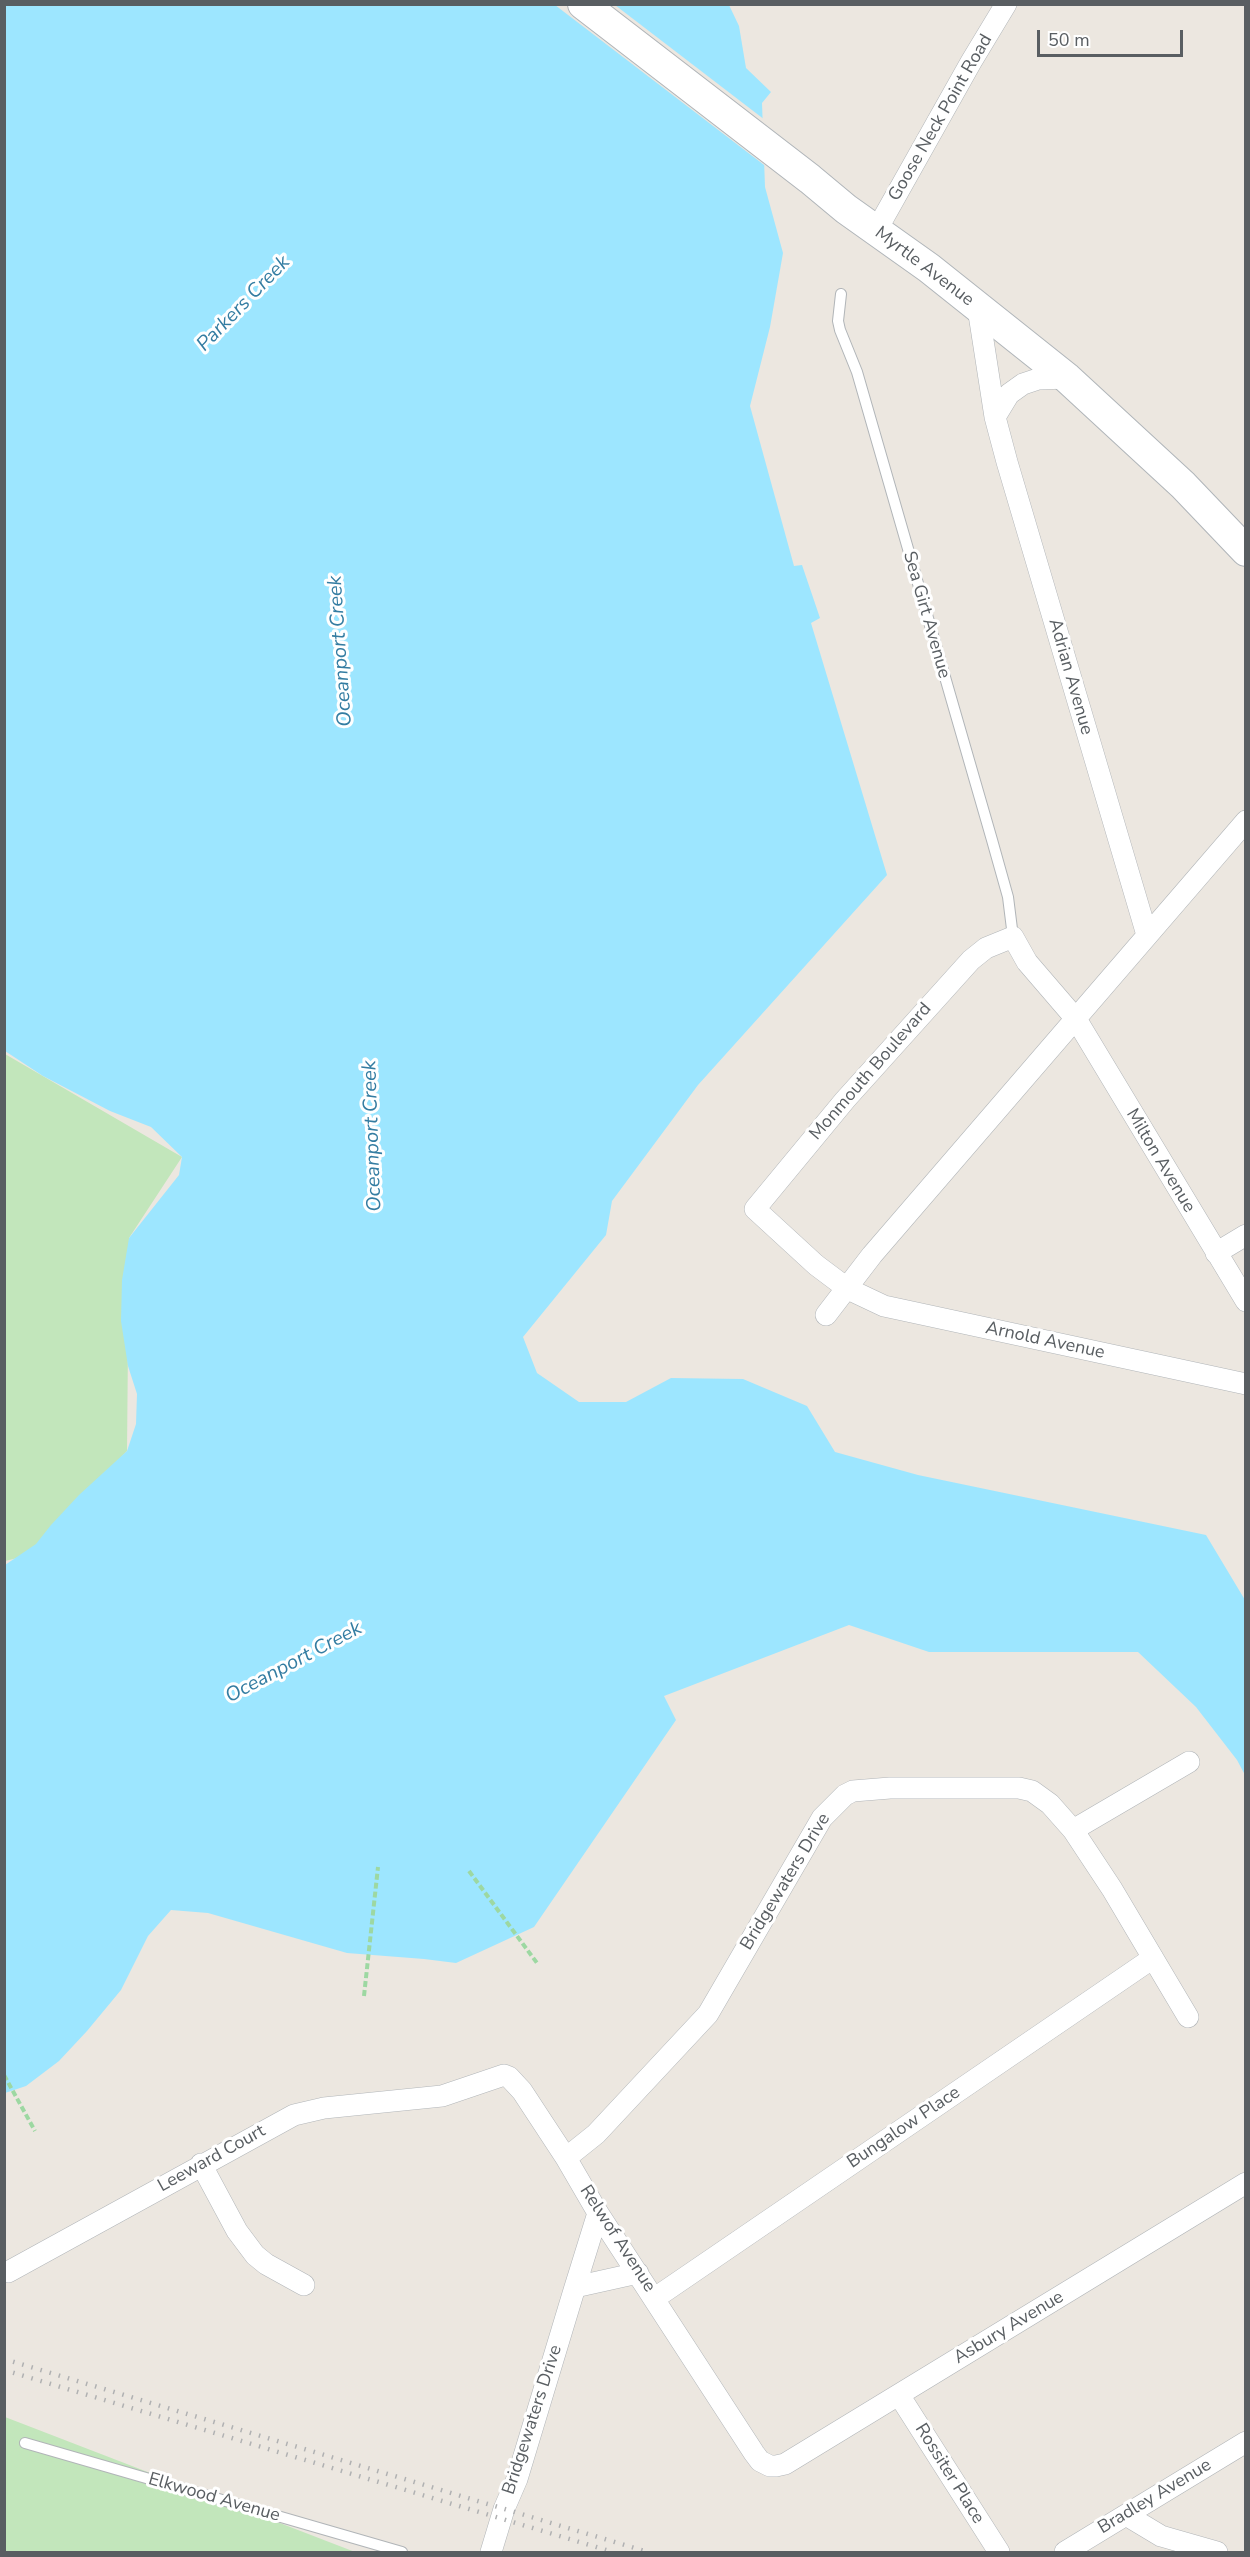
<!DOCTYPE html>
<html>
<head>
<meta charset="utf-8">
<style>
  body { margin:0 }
  #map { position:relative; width:1250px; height:2557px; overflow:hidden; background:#ece7e0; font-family:"Nunito Sans",sans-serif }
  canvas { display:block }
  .frame { position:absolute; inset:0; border:6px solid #595e62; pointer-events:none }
  .scale { position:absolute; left:1037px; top:30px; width:146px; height:27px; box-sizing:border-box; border:3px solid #595e62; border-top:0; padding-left:8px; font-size:18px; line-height:21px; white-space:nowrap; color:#595e62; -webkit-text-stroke:4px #fff; paint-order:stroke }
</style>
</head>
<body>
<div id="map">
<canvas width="1250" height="2557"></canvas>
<div class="frame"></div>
<div class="scale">50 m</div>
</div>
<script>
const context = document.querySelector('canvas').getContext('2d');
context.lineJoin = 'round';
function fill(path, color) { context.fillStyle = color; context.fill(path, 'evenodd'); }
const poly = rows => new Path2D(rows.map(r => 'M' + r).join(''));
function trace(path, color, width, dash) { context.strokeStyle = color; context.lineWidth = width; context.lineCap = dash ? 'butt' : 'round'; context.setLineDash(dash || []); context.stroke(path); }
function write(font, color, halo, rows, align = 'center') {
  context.font = font + ' "Nunito Sans",sans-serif'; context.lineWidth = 6; context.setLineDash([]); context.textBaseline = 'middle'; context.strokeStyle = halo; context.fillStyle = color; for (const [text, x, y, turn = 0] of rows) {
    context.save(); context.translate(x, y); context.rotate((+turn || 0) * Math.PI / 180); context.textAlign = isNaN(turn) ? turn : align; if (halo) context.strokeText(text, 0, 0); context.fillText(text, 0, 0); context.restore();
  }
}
const green = poly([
  [5,1054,182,1157,129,1238,127,1451,30,1555,5,1561],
  [5,2417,355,2552,5,2552]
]);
const water = poly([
  [4,5,729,5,739,26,746,68,771,92,762,103,765,187,783,253,770,327,750,406,794,566,802,565,820,618,811,623,887,875,698,1085,612,1201,606,1235,523,1337,537,1373,579,1402,626,1402,671,1378,743,1379,807,1406,835,1452,918,1475,1206,1535,1245,1600,1245,1775,1237,1760,1196,1707,1138,1652,929,1652,849,1625,664,1696,676,1720,534,1927,456,1963,424,1959,347,1953,208,1913,171,1910,148,1936,121,1990,87,2031,59,2061,26,2086,5,2093,5,1565,36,1544,51,1525,79,1495,127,1451,136,1424,137,1394,128,1366,121,1321,122,1280,129,1238,179,1175,182,1157,151,1127,110,1111,43,1076,5,1051]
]);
const pier = poly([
  [555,5,615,5,765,120,768,168]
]);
const path = poly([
  [469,1871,537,1963],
  [364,1996,378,1867],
  [4,2075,35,2131]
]);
const service = poly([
  [841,294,838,321,840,330,857,372,992,840,1008,897,1013,937],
  [25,2443,402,2552]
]);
const minor = poly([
  [876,231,971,62,1006,4],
  [978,308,995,417,1007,462,1147,935],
  [995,417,1009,394,1023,384,1038,379,1067,378],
  [1216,1253,1246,1235],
  [1246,1301,1076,1019,1027,962,1013,937,986,948,971,960,845,1100,755,1209,816,1265,848,1289,884,1306,1246,1384],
  [826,1315,872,1255,1246,821],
  [1073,1830,1189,1762],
  [566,2158,596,2134,708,2014,822,1818,845,1795,853,1791,890,1788,1019,1788,1032,1791,1050,1804,1073,1830,1112,1889,1188,2017],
  [201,2164,237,2231,255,2255,266,2264,304,2285],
  [8,2272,294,2115,324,2108,442,2096,504,2075,509,2077,522,2091,566,2158,598,2213,754,2453,760,2461,770,2466,776,2466,785,2464,1246,2183],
  [575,2287,598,2213],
  [655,2298,1153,1958],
  [899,2395,999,2552],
  [1126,2515,1161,2536,1217,2552],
  [491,2552,504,2509,517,2479,575,2287,638,2273],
  [1065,2552,1246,2442]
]);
const secondary = poly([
  [583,4,810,179,846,209,929,268,1067,378,1183,485,1246,551]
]);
const rail = poly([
  [4,2359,648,2552],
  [4,2370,613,2552]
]);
const streetNames = [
  ["Goose Neck Point Road",941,118,-60],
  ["Myrtle Avenue",924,267,37],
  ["Sea Girt Avenue",926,615,74],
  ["Adrian Avenue",1070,677,74],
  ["Monmouth Boulevard",871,1072,-49],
  ["Milton Avenue",1160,1161,59],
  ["Arnold Avenue",1045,1341,12],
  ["Bridgewaters Drive",786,1882,-59],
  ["Bungalow Place",904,2128,-34],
  ["Leeward Court",212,2159,-29],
  ["Relwof Avenue",617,2239,57],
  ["Asbury Avenue",1009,2328,-31],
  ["Bridgewaters Drive",533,2420,-72],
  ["Rossiter Place",949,2474,58],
  ["Bradley Avenue",1155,2497,-31],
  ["Elkwood Avenue",214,2498,16]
];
const waterNames = [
  ["Parkers Creek",244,304,-46],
  ["Oceanport Creek",341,651,-94],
  ["Oceanport Creek",373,1136,-92],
  ["Oceanport Creek",294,1663,-28]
];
fill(green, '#c2e6bb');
fill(water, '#9de6ff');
fill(pier, '#ece7e0');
trace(service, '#b1b5b8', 12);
trace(minor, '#b1b5b8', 22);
trace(secondary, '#b0b5b9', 32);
trace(path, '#9dd8a2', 4, [6, 3]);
trace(service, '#fff', 10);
trace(minor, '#fff', 21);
trace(secondary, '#fff', 30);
trace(rail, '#b0b1b2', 4.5, [1.5, 8]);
write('18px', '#595e62', '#fff', streetNames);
write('italic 20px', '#347da2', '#fff', waterNames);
</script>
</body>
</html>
